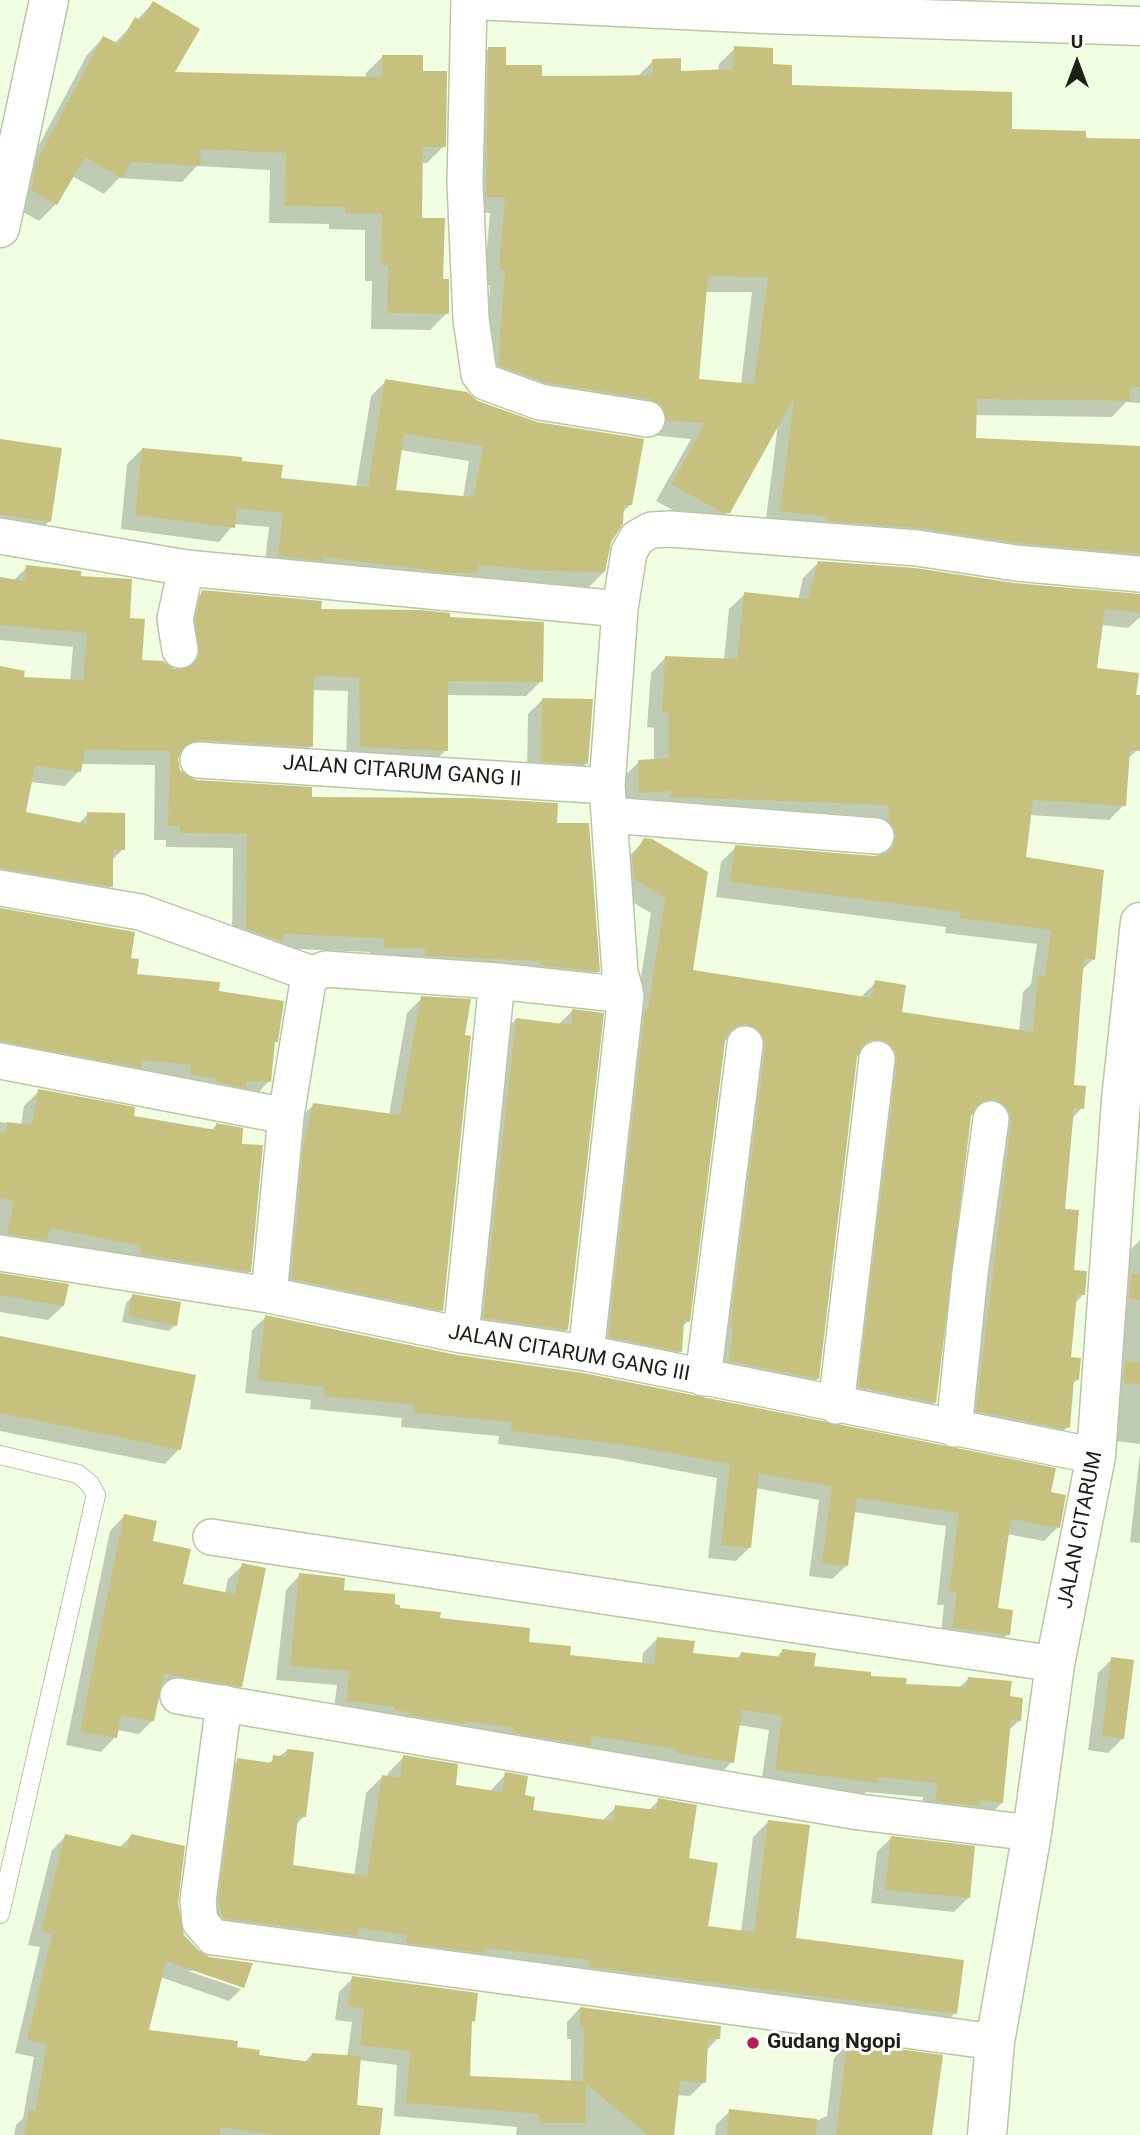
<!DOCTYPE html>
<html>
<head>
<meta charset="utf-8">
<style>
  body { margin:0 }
  #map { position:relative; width:1140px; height:2135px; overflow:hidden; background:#f1fee2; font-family:Roboto,sans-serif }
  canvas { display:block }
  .north { position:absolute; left:1042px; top:28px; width:70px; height:70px; -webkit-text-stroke:5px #fff; paint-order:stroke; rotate:0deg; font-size:19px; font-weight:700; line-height:28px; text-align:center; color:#1c2115 }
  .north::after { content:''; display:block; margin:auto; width:24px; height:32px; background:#1c2115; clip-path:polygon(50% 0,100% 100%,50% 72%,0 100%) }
</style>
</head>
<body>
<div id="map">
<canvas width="1140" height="2135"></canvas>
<div class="north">U</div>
</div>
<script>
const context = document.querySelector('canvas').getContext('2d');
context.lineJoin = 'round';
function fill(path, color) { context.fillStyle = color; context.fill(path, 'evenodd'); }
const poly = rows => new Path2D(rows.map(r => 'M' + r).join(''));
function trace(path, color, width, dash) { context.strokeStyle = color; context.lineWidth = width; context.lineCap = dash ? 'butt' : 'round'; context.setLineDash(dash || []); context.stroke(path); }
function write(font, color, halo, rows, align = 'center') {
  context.font = font + ' Roboto,sans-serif'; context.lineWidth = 6; context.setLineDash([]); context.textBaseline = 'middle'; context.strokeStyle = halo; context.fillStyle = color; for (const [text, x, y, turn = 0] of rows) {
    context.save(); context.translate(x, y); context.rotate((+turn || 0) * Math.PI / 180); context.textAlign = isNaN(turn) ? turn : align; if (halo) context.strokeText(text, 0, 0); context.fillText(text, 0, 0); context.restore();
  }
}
const shadow = poly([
  [153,3,172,74,366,79,366,73,383,56,421,73,444,146,427,163,421,163,420,219,441,280,447,313,430,330,371,329,372,281,365,281,365,230,329,229,329,224,269,223,270,170,197,166,182,182,119,178,104,194,72,176,56,204,39,221,14,207,21,179,87,55,103,38,114,44],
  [489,48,504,67,541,78,637,77,653,61,680,73,718,72,719,64,735,48,771,66,790,87,1010,131,1084,140,1140,141,1140,403,1126,402,1112,417,975,415,974,440,1140,448,1140,574,765,527,778,424,728,512,712,529,706,528,656,501,691,439,651,435,483,381,490,285,484,285,490,213,470,212,473,64],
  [705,292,752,292,741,384,697,380],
  [386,381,631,504,622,513,610,542,604,572,589,587,264,571,269,527,234,524,219,542,121,529,127,464,142,449,240,462,279,480,356,488,371,396],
  [400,450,469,461,463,498,394,492],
  [0,441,49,521,35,536,0,531],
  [819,562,1014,585,1140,594,1140,617,1128,628,1101,625,1095,670,1140,697,1137,750,1127,760,1124,805,1109,820,1030,815,1024,859,1093,959,1082,970,1072,1086,1082,1108,1071,1119,1063,1211,1072,1271,1084,1294,1074,1304,1069,1358,1078,1379,1072,1385,1068,1426,1053,1442,962,1426,978,1114,969,1115,935,1402,919,1418,844,1403,864,1054,855,1056,817,1379,802,1394,715,1376,732,1039,723,1040,688,1321,681,1328,680,1351,665,1366,594,1352,634,1022,651,913,619,894,629,856,645,840,691,972,860,998,876,982,900,1014,1019,1032,1023,992,1031,984,1037,944,945,933,946,927,716,897,721,862,736,847,880,857,873,836,625,807,623,777,639,762,654,761,654,728,647,727,651,673,666,657,724,660,729,609,745,594,798,600,803,578],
  [27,567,79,578,128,620,140,662,171,670,185,671,181,635,188,606,203,592,320,611,448,619,541,681,526,696,447,695,446,750,431,765,346,761,348,691,312,690,311,746,296,761,182,754,177,757,179,771,195,782,310,799,555,824,598,971,583,986,370,962,370,952,274,948,232,943,233,848,166,847,166,840,154,840,155,765,81,764,79,771,65,786,30,782,23,813,78,824,88,814,123,849,111,861,111,886,96,901,0,886,0,668,22,678,70,681,73,647,0,640,0,579,13,581],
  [542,700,587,763,572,778,527,775,528,714],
  [0,910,129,959,135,976,217,992,276,1041,273,1045,269,1081,255,1096,0,1060],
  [421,999,463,1036,442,1310,427,1324,277,1293,299,1119,313,1105,389,1115,407,1013],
  [572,1011,567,1329,552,1344,470,1332,502,1034,516,1019,558,1025],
  [39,1091,132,1118,211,1131,216,1125,249,1271,235,1286,0,1249,0,1122,21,1125,24,1106],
  [1140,1240,1140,1444,1094,1438,1116,1264],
  [0,1275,63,1306,48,1320,0,1312],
  [133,1296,175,1325,169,1331,122,1322,126,1303],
  [266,1317,1049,1494,1058,1527,1044,1541,1007,1534,996,1610,1008,1634,994,1648,940,1641,944,1605,937,1605,946,1526,854,1512,846,1566,832,1579,809,1576,819,1500,756,1488,750,1547,736,1561,708,1558,717,1478,611,1458,498,1444,499,1436,401,1427,402,1418,310,1409,311,1400,245,1393,252,1330],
  [0,1338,179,1449,165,1464,0,1431],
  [1140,1453,1140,1543,1130,1542],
  [124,1516,150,1543,181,1585,225,1594,228,1579,243,1565,241,1686,226,1700,159,1690,153,1720,139,1734,117,1730,115,1737,101,1752,66,1745,110,1531],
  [300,1575,398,1610,568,1657,642,1664,643,1653,658,1638,691,1654,736,1659,741,1654,776,1658,782,1651,813,1667,905,1685,959,1688,968,1679,1008,1698,1020,1720,1008,1731,1002,1803,987,1817,921,1815,923,1797,866,1792,861,1796,761,1784,769,1730,738,1725,732,1762,718,1776,333,1715,337,1685,276,1680,286,1590],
  [1112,1659,1123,1738,1108,1753,1088,1750,1098,1673],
  [287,1751,304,1816,296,1825,291,1866,354,1876,366,1793,382,1777,387,1778,388,1773,404,1757,454,1786,490,1791,506,1774,531,1812,601,1822,616,1807,648,1811,659,1800,687,1860,706,1928,741,1932,753,1837,769,1821,794,1939,955,2013,939,2029,208,1934,222,1776,238,1760,267,1764],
  [66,1836,119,1848,131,1836,176,1903,183,1935,197,1970,188,1971,241,1989,229,2001,160,1977,147,2031,235,2048,258,2056,304,2063,312,2054,347,2057,352,2022,335,2020,339,1992,353,1978,473,2021,470,2024,469,2078,571,2082,571,2039,567,2039,567,2022,580,2008,718,2038,706,2051,704,2082,690,2096,676,2095,672,2135,516,2135,517,2127,394,2116,397,2065,359,2060,356,2107,378,2135,14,2135,16,2125,23,2118,34,2057,15,2053,40,1947,28,1945,52,1850],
  [891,1838,968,1898,954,1912,871,1903,877,1852],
  [847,2044,930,2135,715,2135,716,2125,730,2111,818,2120,827,2116,834,2058]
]);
const building = poly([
  [153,1,200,29,175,72,382,77,382,55,423,55,423,71,447,71,446,147,423,147,422,218,445,218,443,279,449,279,449,314,387,313,388,265,381,265,382,214,345,213,345,207,285,206,286,153,201,149,200,166,131,162,122,178,85,157,57,205,31,190,37,160,103,36,119,44,135,17,141,21],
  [734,46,773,48,773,64,792,65,792,85,1012,92,1012,129,1086,131,1086,138,1140,139,1140,387,1130,387,1130,401,977,399,976,438,1140,446,1140,554,1018,543,919,528,828,521,829,517,780,511,794,398,730,513,723,513,671,484,705,423,667,420,660,404,650,399,545,382,498,365,505,270,499,269,505,197,486,197,488,47,506,47,506,65,542,65,542,76,589,76,653,75,652,59,681,58,681,71,733,69],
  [708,276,768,277,754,384,699,379],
  [385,379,467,392,478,401,537,422,644,439,632,505,624,505,623,524,611,542,605,572,545,571,479,565,478,573,450,573,323,557,323,561,278,556,283,513,237,508,235,528,135,515,142,448,242,457,242,461,283,465,281,478,368,487],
  [404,434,483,446,474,497,396,490],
  [0,439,62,448,51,522,0,515],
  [818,561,915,568,1014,583,1140,594,1140,613,1105,609,1097,668,1139,673,1136,695,1140,695,1140,751,1130,750,1126,806,1033,800,1026,857,1104,870,1095,960,1084,958,1074,1085,1086,1086,1084,1109,1074,1108,1065,1209,1079,1210,1074,1270,1087,1271,1085,1295,1077,1294,1071,1357,1081,1358,1079,1380,1074,1379,1070,1427,1063,1429,976,1411,1011,1122,1009,1111,994,1099,983,1101,975,1107,971,1116,936,1403,858,1387,897,1061,895,1050,880,1039,868,1041,861,1048,857,1057,819,1379,729,1361,733,1327,730,1327,765,1047,763,1036,748,1024,737,1026,729,1032,725,1041,690,1322,684,1321,682,1352,608,1337,645,1009,648,1009,665,898,634,879,632,858,644,838,652,839,708,872,693,970,872,998,875,980,906,985,902,1012,1033,1032,1038,975,1045,976,1051,930,959,918,960,912,730,882,735,845,874,856,885,854,893,847,896,837,888,820,889,805,669,797,673,791,639,793,638,760,669,758,669,713,662,712,665,656,737,659,744,592,808,599],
  [26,565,81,571,81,576,132,579,130,618,145,619,142,660,163,661,174,669,192,666,199,656,195,620,202,590,322,601,321,609,421,610,450,613,450,617,544,622,543,682,448,681,448,751,360,747,359,677,314,676,313,747,199,740,182,748,178,759,180,770,196,780,312,787,312,797,471,798,558,803,557,823,589,823,600,972,540,965,541,961,425,956,425,948,384,948,384,938,283,934,283,942,246,929,247,834,180,833,180,826,168,826,170,751,85,750,81,772,35,766,26,812,87,824,87,812,125,813,125,850,113,850,113,887,0,868,0,666,25,671,24,677,83,680,87,633,0,625,0,577,25,581],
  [542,698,593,699,588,764,541,762],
  [0,908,135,932,131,958,139,959,137,974,220,982,219,991,284,1001,278,1042,275,1042,271,1082,246,1081,246,1088,216,1082,216,1078,190,1075,191,1065,142,1060,141,1068,0,1041],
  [421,996,471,999,465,1035,471,1036,443,1311,291,1279,303,1148,313,1103,400,1115],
  [572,1009,604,1013,568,1330,483,1318,516,1018,571,1025],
  [38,1089,135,1107,134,1116,216,1130,216,1123,243,1128,242,1144,263,1145,251,1272,140,1254,141,1246,50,1228,47,1240,7,1234,14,1201,0,1198,0,1132,6,1133,7,1122,32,1125],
  [0,1273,69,1284,64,1306,0,1295],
  [1131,1274,1140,1274,1140,1300,1129,1299],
  [132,1294,181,1302,177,1326,128,1316],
  [265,1315,457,1355,583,1373,1056,1468,1051,1492,1066,1495,1060,1528,1011,1519,998,1608,1013,1610,1010,1635,952,1628,957,1592,949,1591,959,1513,857,1498,848,1566,822,1563,832,1487,759,1473,751,1548,721,1545,730,1464,625,1445,511,1431,512,1422,414,1413,415,1405,323,1396,324,1387,258,1380],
  [0,1336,196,1375,181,1450,0,1413],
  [1125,1361,1140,1363,1140,1384,1123,1383],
  [124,1514,157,1521,153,1541,191,1549,183,1584,235,1594,242,1563,266,1568,242,1687,164,1674,154,1721,121,1715,117,1738,80,1731],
  [299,1573,345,1578,344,1590,395,1594,395,1604,400,1605,400,1608,441,1612,440,1618,530,1628,529,1642,571,1646,570,1655,654,1664,657,1637,695,1641,693,1653,740,1658,741,1652,781,1657,782,1649,816,1653,814,1666,871,1672,871,1676,907,1678,906,1684,967,1687,968,1677,1012,1681,1010,1696,1023,1698,1021,1721,1011,1720,1003,1803,980,1800,979,1806,935,1801,937,1783,878,1777,878,1783,775,1770,782,1716,742,1710,734,1763,677,1753,677,1749,592,1736,591,1746,512,1733,513,1728,465,1721,464,1724,409,1715,409,1712,394,1710,394,1707,346,1701,350,1671,290,1666],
  [1111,1657,1134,1660,1124,1739,1102,1736],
  [287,1749,314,1752,306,1817,298,1816,293,1865,367,1876,382,1775,400,1778,403,1755,458,1764,456,1785,502,1792,505,1772,528,1776,525,1795,535,1797,533,1810,613,1821,615,1805,657,1810,658,1798,697,1805,689,1858,718,1863,708,1926,754,1932,768,1820,810,1825,796,1938,964,1960,957,2014,589,1967,590,1960,484,1948,484,1953,406,1943,407,1935,358,1928,357,1936,223,1918,218,1901,237,1758,272,1763,273,1755,286,1757],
  [65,1834,127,1848,131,1834,185,1846,178,1903,184,1935,198,1950,209,1957,253,1963,244,1988,166,1961,149,2030,238,2041,237,2047,260,2050,259,2055,311,2062,312,2053,361,2056,357,2105,383,2108,380,2135,275,2135,221,2127,220,2135,24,2135,29,2110,35,2111,47,2044,27,2040,52,1934,41,1931],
  [891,1836,975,1846,970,1898,885,1890],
  [352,1976,478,1993,475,2022,472,2021,470,2076,583,2081,584,2026,580,2026,580,2007,721,2026,720,2039,708,2039,706,2083,680,2081,674,2135,648,2135,586,2084,586,2123,539,2123,539,2114,406,2103,410,2051,360,2045,364,2009,348,2006],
  [847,2042,943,2055,932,2135,836,2135],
  [729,2109,817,2119,816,2135,727,2135]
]);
const lane = poly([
  [0,1455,78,1474,90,1484,96,1495,0,1914]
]);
const street = poly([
  [469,0,465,183,471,319,479,374,485,382,540,402,647,419],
  [0,536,186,568,620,609],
  [180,650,175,619,186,568],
  [198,760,607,786],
  [609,815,876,836],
  [0,888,140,912,312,974],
  [0,1061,286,1116],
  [0,1253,269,1295,461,1335,586,1353,1096,1456],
  [269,1295,286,1116,308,982,312,974,326,969,497,981,626,995,620,972,607,786,620,609,629,552,637,538,651,530,671,529,917,548,1016,563,1140,574],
  [461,1335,497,981],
  [586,1353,626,995],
  [703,1378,745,1044],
  [836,1406,877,1059],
  [954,1429,970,1273,991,1119],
  [211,1537,1055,1664],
  [178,1696,859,1812,1032,1833],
  [224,1703,198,1901,200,1922,213,1937,995,2042]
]);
const secondary = poly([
  [0,228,49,0],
  [987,2135,995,2042,1032,1833,1055,1664,1096,1456,1121,1100,1140,922]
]);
const primary = poly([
  [474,0,765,14,1140,26]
]);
const markers = [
  [753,2043,7,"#b11f4a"]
];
const streetNames = [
  ["JALAN CITARUM GANG II",402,772,4],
  ["JALAN CITARUM GANG III",569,1354,10],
  ["JALAN CITARUM",1081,1530,-79]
];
const poiNames = [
  ["Gudang Ngopi",767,2043]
];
fill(shadow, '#0003');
fill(building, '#c7c180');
trace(lane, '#b8c7a5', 20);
trace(street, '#b8c7a5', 38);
trace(secondary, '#b8c7a5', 41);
trace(primary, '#b8c7a5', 41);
trace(lane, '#fff', 18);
trace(street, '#fff', 35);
trace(secondary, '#fff', 38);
trace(primary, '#fff', 38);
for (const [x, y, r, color] of markers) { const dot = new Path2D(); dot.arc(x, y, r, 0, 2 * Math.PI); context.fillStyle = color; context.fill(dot); trace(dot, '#fff', 2.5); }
write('21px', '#1c2115', '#fff', streetNames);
write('bold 21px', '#1c2115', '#fff', poiNames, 'left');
</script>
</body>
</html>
